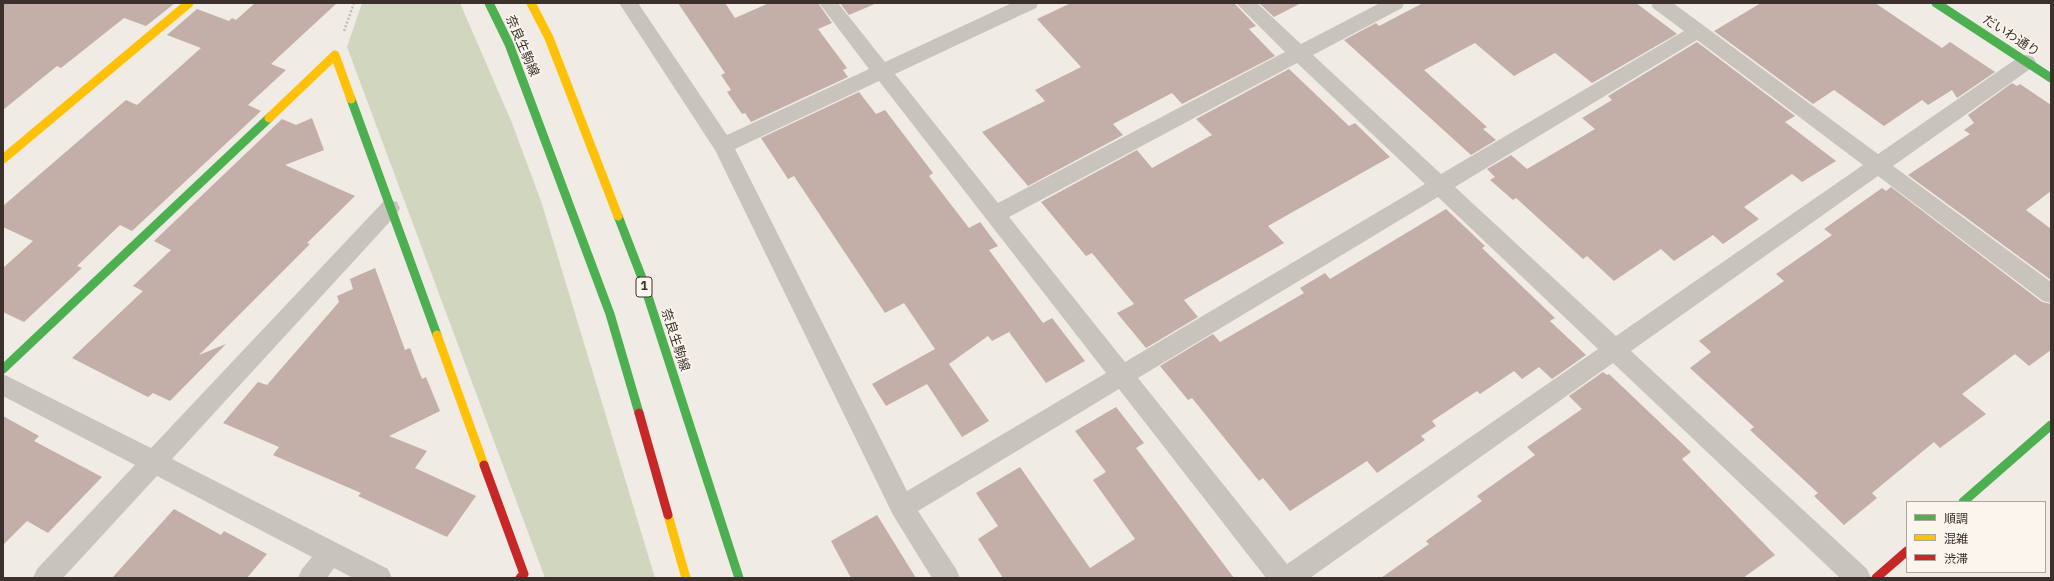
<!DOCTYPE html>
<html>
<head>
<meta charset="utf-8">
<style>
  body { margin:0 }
  #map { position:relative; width:2054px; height:581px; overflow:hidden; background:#f0ebe5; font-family:"IBM Plex Sans","Noto Sans JP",sans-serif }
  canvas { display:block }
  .frame { position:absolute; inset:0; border:4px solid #3b302b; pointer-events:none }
  .legend { position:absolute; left:1906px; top:501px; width:140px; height:72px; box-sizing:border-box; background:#fbf5ee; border:1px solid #aea6a0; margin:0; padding:5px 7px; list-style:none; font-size:12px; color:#3b302b }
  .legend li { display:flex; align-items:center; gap:8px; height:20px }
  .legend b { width:20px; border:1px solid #aea6a0 }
</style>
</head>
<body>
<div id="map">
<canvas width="2054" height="581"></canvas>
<div class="frame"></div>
<ul class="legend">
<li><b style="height:5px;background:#4caf50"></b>順調</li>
<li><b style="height:5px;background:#ffc107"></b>混雑</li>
<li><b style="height:5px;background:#c62828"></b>渋滞</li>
</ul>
</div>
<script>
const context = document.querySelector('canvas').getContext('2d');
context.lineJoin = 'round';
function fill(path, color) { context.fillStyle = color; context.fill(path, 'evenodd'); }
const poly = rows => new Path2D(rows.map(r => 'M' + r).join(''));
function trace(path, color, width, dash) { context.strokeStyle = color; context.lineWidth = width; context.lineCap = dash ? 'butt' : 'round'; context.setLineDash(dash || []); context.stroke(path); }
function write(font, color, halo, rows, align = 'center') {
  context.font = font + ' "IBM Plex Sans","Noto Sans JP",sans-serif'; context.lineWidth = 3.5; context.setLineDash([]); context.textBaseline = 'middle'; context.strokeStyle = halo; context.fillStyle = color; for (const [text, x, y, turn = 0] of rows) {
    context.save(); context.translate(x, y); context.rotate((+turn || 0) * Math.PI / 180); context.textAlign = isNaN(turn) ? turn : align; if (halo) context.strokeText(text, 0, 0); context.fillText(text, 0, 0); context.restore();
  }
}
const green = poly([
  [362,3,460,3,512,123,541,201,655,578,545,578,347,47]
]);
const building = poly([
  [3,3,175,3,146,26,124,18,61,68,57,66,3,110],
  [255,3,337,3,271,64,286,70,248,105,261,111,132,231,120,225,77,266,82,268,24,322,3,312,3,268,33,241,3,227,3,206,126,100,137,105,201,48,167,35,197,9,229,21,232,18,236,20],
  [678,3,725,3,735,18,769,3,818,3,832,23,818,29,847,68,843,70,848,77,751,122,745,113,742,114,727,92,731,90,721,75,725,73],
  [840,3,877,3,849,15],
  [1071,3,1234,3,1256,26,1249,29,1275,56,1182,104,1172,93,1113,124,1123,135,1028,186,982,132,1045,101,1035,90,1081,67,1037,19],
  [1259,3,1301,3,1274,17],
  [1423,3,1636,3,1677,34,1592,83,1555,53,1514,76,1475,43,1424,70,1487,127,1483,129,1496,140,1471,155,1344,40,1376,23,1379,26],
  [1761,3,1875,3,1942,48,1950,42,1995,72,1957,98,1952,90,1928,105,1922,100,1884,126,1834,90,1813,104,1714,31],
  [1697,42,1795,116,1785,122,1836,161,1802,182,1792,174,1744,207,1759,219,1723,244,1713,235,1674,261,1661,249,1614,281,1587,256,1583,259,1516,198,1513,200,1490,180,1495,177,1487,169,1511,155,1527,169,1595,129,1582,118,1612,100,1608,96],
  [1289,69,1349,126,1355,123,1390,157,1268,226,1284,243,1184,300,1198,317,1146,348,1117,313,1134,304,1092,253,1086,256,1041,202,1137,150,1152,168,1212,135,1196,119],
  [2012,83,2017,86,2020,84,2051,105,2051,191,2026,210,2051,229,2051,280,1908,175,1970,134,1964,130,1974,123,1968,115],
  [859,92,876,114,885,110,933,173,929,176,969,228,980,222,998,246,989,250,1043,323,1052,318,1085,361,1046,383,1009,332,992,341,988,336,949,364,989,421,962,437,927,384,886,406,872,384,935,349,904,303,885,313,794,176,788,179,761,138],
  [312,118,324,150,285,165,355,196,307,243,310,244,199,355,226,344,170,401,153,393,148,397,72,358,143,291,133,286,171,250,154,241,282,119,296,125],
  [1891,187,2042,302,2051,304,2051,350,2029,366,2015,354,1962,394,1986,414,1940,448,1934,442,1872,493,1877,498,1844,525,1814,496,1818,493,1750,430,1754,427,1690,368,1711,352,1699,341,1784,281,1776,274,1832,235,1824,229,1882,188,1886,191],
  [1446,209,1485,246,1482,248,1555,318,1550,321,1586,355,1552,379,1539,367,1522,379,1514,371,1480,394,1477,391,1432,421,1436,426,1421,436,1425,440,1377,473,1367,461,1290,511,1263,478,1259,481,1192,398,1188,400,1160,366,1213,334,1220,342,1304,293,1300,288,1325,273,1330,279],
  [375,268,405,350,410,348,422,379,426,377,440,411,389,436,427,451,415,468,476,496,447,537,358,496,361,493,273,455,279,447,223,423,258,382,267,385,339,302,337,296,353,289,350,279],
  [1603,372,1607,375,1609,374,1691,452,1682,459,1775,555,1743,578,1381,578,1429,544,1426,541,1482,501,1477,496,1535,455,1527,447,1582,409,1569,396],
  [1116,407,1144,443,1136,448,1234,578,1003,578,978,539,998,526,976,493,1020,467,1090,568,1135,539,1093,480,1106,472,1075,431],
  [3,416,39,436,34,441,102,477,48,533,27,521,3,545],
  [174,509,221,535,224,531,267,554,247,578,112,578],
  [877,515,916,578,851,578,831,541]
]);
const path = poly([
  [344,31,354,3]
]);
const street = poly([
  [619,3,638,3,727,135,869,69,819,3,838,3,885,62,1012,3,1038,3,1036,8,895,74,998,203,1285,52,1236,3,1257,3,1301,44,1380,3,1404,3,1402,8,1313,55,1441,174,1684,31,1653,8,1651,3,1673,3,1878,154,2019,57,2026,55,2033,57,2036,62,2033,67,1893,166,2051,282,2051,303,2043,301,1878,176,1631,351,1867,569,1871,578,1840,578,1613,363,1310,578,1266,578,1119,389,918,511,956,569,960,578,932,578,893,515,715,150,619,3],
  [1697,40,1863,165,1616,336,1455,187,1697,40],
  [1297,63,1425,184,1125,362,1009,217,1297,63],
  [879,81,1106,373,907,491,735,149,879,81],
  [1438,197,1598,349,1287,564,1138,378,1438,197],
  [390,200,397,202,400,208,397,214,172,459,388,569,392,578,353,578,334,568,327,578,298,578,302,569,312,557,157,476,63,578,33,578,37,569,135,465,3,396,3,374,151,448,383,202,390,200]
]);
const fast = poly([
  [489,3,509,44,610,314,639,413],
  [1936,3,2051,78],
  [351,99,437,335],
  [618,216,642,278,739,578],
  [3,369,269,118],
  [1963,502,2051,425]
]);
const slow = poly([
  [531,3,549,38,618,216],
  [269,118,335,55,351,99],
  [3,159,189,3],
  [437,335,484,465],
  [668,515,686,578]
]);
const jam = poly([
  [639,413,668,515],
  [484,465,524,574,520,578],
  [1876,578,1907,551]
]);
const shields = [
  [644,287,16]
];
const shieldNames = [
  ["1",644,287]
];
const streetNames = [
  ["だいわ通り",2011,36,33],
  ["奈良生駒線",522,46,67],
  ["奈良生駒線",675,340,72]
];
fill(green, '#d1d6bf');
fill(building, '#c3afa7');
trace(path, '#c2bbb6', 2.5, [2, 2]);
fill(street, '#c9c3be');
trace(fast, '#4caf50', 9);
trace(slow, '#ffc107', 9);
trace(jam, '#c62828', 9);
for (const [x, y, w] of shields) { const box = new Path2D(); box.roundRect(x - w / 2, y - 10, w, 20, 3); context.fillStyle = '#fbf5ee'; context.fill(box); trace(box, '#3b302b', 1); }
write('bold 12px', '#3b302b', null, shieldNames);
write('13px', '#3b302b', '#fbf5ee', streetNames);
</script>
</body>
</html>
